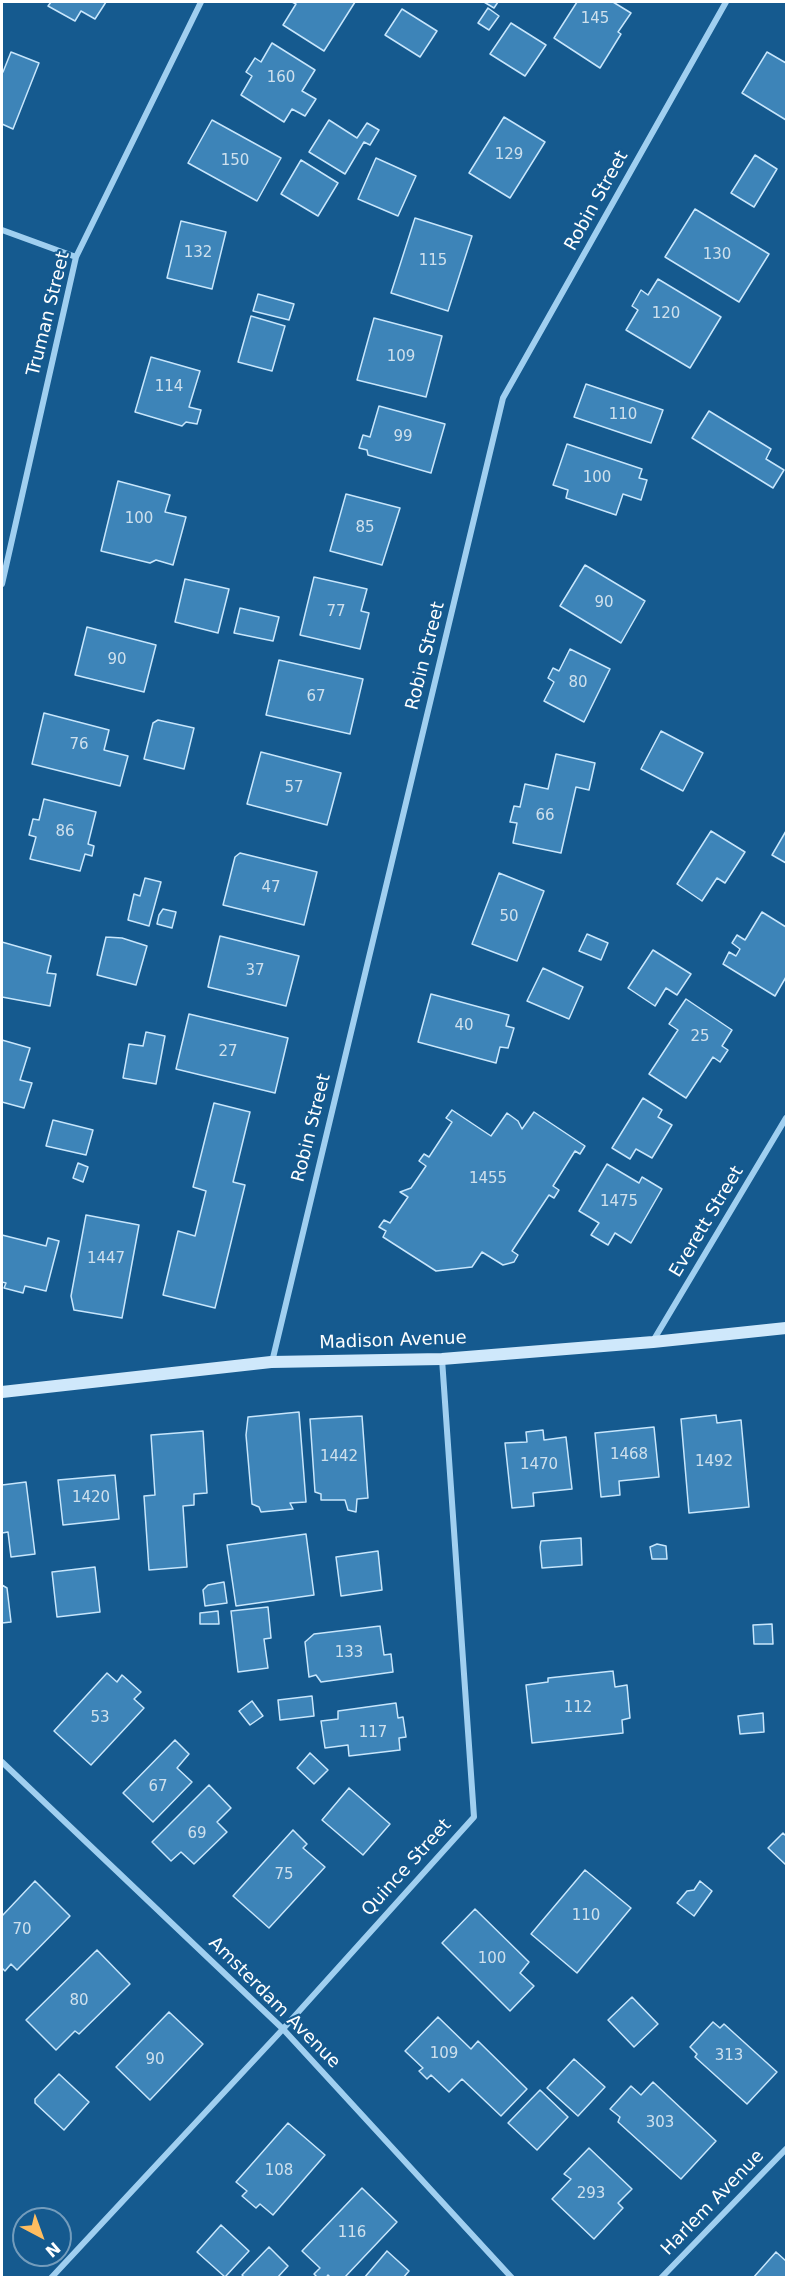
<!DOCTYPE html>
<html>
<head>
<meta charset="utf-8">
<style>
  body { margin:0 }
  #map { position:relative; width:788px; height:2279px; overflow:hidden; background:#155a8f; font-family:"DejaVu Sans",sans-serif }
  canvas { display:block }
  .frame { position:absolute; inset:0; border:3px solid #fff; pointer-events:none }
  .north { position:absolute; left:12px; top:2207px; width:60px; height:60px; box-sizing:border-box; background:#155a8f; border:2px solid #739cbc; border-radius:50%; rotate:139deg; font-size:16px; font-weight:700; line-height:24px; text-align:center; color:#fff }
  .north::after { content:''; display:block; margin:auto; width:21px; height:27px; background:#ffbd60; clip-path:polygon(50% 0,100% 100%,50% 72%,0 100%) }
</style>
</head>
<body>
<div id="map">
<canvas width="788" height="2279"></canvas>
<div class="frame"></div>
<div class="north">N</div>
</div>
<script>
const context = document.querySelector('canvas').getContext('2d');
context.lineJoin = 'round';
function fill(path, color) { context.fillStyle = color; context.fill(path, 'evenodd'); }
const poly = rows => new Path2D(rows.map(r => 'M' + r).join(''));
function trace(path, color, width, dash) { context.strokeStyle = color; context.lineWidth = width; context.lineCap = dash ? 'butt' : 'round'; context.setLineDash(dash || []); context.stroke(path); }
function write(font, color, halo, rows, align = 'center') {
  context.font = font + ' "DejaVu Sans",sans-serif'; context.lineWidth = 4.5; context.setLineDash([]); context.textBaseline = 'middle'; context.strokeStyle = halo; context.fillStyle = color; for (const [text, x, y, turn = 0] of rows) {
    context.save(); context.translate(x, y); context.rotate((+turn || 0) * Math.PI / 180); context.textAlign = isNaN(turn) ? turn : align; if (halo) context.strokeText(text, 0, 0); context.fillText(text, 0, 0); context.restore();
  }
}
const building = poly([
  [51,2,106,2,95,19,81,11,75,21,48,6,51,2],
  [292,2,355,2,324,51,283,25,296,4,292,2],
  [484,2,498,2,494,8,484,2],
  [577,2,613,2,631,13,618,32,621,34,600,68,554,38,577,2],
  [488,8,499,16,489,30,478,23,488,8],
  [402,9,437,31,420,57,385,35,402,9],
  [511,23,546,45,525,76,490,54,511,23],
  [272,43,315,70,302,91,316,99,305,116,292,109,284,122,241,95,252,76,246,72,255,58,261,62,272,43],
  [11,52,39,63,13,129,2,124,2,71,3,72,11,52],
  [767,52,786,63,786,120,742,93,767,52],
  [504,117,545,142,510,198,469,173,504,117],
  [212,120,281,158,257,201,188,163,212,120],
  [329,120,357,138,367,123,379,130,370,145,364,142,345,174,309,152,329,120],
  [755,155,777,169,754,207,731,193,755,155],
  [376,158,416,176,398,216,358,199,376,158],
  [301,160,338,183,318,216,281,194,301,160],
  [695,209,769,254,739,302,665,257,695,209],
  [415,218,472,236,448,311,391,293,415,218],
  [181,221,226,232,212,289,167,278,181,221],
  [658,279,721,317,690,368,626,330,638,310,632,306,641,290,648,295,658,279],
  [258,294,294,304,289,320,253,311,258,294],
  [251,316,285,326,272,371,238,362,251,316],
  [374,318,442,336,426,397,357,380,374,318],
  [151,357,200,371,189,407,201,410,197,424,186,422,182,426,135,412,151,357],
  [586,384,663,410,651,443,574,417,586,384],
  [379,406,445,424,431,473,368,455,367,450,359,448,363,435,370,437,379,406],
  [709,411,771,449,766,459,784,470,773,488,692,438,709,411],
  [567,444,642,469,639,478,647,480,641,500,623,494,616,515,566,498,568,490,553,485,567,444],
  [118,481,170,495,165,512,186,517,173,565,156,560,150,563,101,551,118,481],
  [346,494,400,508,382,565,330,551,346,494],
  [585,565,645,601,621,643,560,606,585,565],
  [314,577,367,589,361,611,369,613,360,649,300,635,314,577],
  [185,579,229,589,218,633,175,622,185,579],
  [240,608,279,617,273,641,234,633,240,608],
  [87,627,156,645,144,692,75,675,87,627],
  [570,649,610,669,584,722,544,701,554,682,548,678,553,668,559,671,570,649],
  [279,660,363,679,350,734,266,715,279,660],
  [44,713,109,730,104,750,128,756,120,786,32,764,44,713],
  [158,720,194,728,184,769,144,759,153,723,158,720],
  [661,731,703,753,683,791,641,769,661,731],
  [261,752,341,773,327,825,247,804,261,752],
  [556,754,595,763,589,790,576,787,561,853,513,843,517,823,510,822,514,806,520,807,525,784,548,789,556,754],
  [44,799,96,812,88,844,94,846,92,856,85,854,80,871,30,859,36,837,29,835,33,819,39,820,44,799],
  [711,831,745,852,725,883,717,878,702,901,677,884,711,831],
  [786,831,786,863,772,855,786,831],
  [240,853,317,872,304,925,223,905,235,857,240,853],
  [499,873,544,891,517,961,472,944,499,873],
  [145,878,161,882,149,926,128,920,134,894,140,896,145,878],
  [163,909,176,912,172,928,157,924,159,915,163,909],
  [762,912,786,927,786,977,775,996,723,964,729,952,736,956,740,949,732,943,737,935,745,940,762,912],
  [587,934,608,943,601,960,579,951,587,934],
  [220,936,299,956,286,1006,208,987,220,936],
  [106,937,122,938,147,946,136,985,97,975,106,937],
  [2,942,51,956,47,973,56,974,50,1006,2,997,2,942],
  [653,950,691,974,677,995,666,988,655,1006,628,988,653,950],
  [543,968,583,987,569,1019,527,1001,543,968],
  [431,994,509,1015,506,1026,514,1028,508,1048,500,1047,496,1063,418,1042,431,994],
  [686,999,732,1030,722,1046,728,1050,720,1062,713,1057,686,1098,649,1074,678,1030,669,1024,686,999],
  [189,1014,288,1038,275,1093,176,1069,189,1014],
  [146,1032,165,1036,156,1084,123,1078,129,1044,143,1046,146,1032],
  [2,1040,30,1048,20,1080,32,1083,24,1108,2,1102,2,1040],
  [643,1098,662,1110,658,1117,672,1125,652,1158,636,1149,630,1159,612,1148,643,1098],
  [214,1103,250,1112,233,1182,245,1185,215,1308,163,1295,178,1231,195,1236,206,1191,193,1187,214,1103],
  [452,1110,491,1136,507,1113,518,1121,522,1129,534,1112,585,1146,580,1154,575,1151,553,1186,559,1190,554,1198,549,1195,512,1251,518,1255,514,1262,503,1265,482,1252,472,1267,436,1271,383,1237,386,1231,379,1227,384,1220,390,1223,408,1197,400,1192,411,1188,426,1166,419,1161,424,1154,429,1157,452,1122,446,1118,452,1110],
  [53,1120,93,1130,86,1155,46,1146,53,1120],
  [78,1163,88,1167,83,1182,73,1178,78,1163],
  [607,1164,639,1183,642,1177,662,1189,631,1243,615,1233,608,1245,591,1235,599,1223,579,1211,607,1164],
  [86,1215,139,1225,122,1318,74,1310,71,1296,86,1215],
  [2,1235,46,1246,48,1238,59,1241,46,1291,25,1286,23,1293,4,1288,6,1283,2,1282,2,1235],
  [299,1412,306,1502,290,1503,293,1509,261,1512,259,1507,252,1504,246,1435,248,1417,299,1412],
  [716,1415,717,1423,741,1420,749,1507,689,1513,681,1419,716,1415],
  [362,1416,368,1498,357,1499,356,1512,348,1510,345,1500,321,1500,321,1494,315,1492,310,1419,362,1416],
  [654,1427,659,1477,619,1481,620,1495,601,1497,595,1433,654,1427],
  [543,1430,544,1440,566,1437,572,1489,533,1493,534,1506,512,1508,505,1443,527,1442,526,1432,543,1430],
  [203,1431,207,1493,194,1494,194,1505,183,1506,187,1567,149,1570,144,1496,155,1495,151,1435,203,1431],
  [115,1475,119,1519,63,1525,58,1480,115,1475],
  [26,1482,35,1554,11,1557,8,1532,2,1533,2,1485,26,1482],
  [306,1534,314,1595,236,1606,227,1545,306,1534],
  [581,1538,582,1565,542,1568,540,1547,541,1541,581,1538],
  [657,1544,666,1546,667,1559,652,1559,650,1547,657,1544],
  [378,1551,382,1590,341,1596,336,1557,378,1551],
  [95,1567,100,1612,57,1617,52,1572,95,1567],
  [224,1582,227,1603,205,1606,203,1590,208,1585,224,1582],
  [2,1585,7,1588,11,1622,2,1623,2,1585],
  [268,1607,271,1638,264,1639,268,1668,238,1672,231,1611,268,1607],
  [218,1611,219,1624,200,1624,200,1613,218,1611],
  [772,1624,773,1644,754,1644,753,1625,772,1624],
  [380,1626,384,1655,391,1654,393,1672,321,1682,316,1675,309,1677,305,1642,314,1634,380,1626],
  [613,1671,615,1687,627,1685,630,1718,622,1720,623,1733,532,1743,526,1685,548,1682,548,1678,613,1671],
  [107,1673,117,1682,122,1675,141,1692,134,1699,144,1708,91,1765,54,1731,107,1673],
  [312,1696,314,1716,280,1720,278,1700,312,1696],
  [252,1701,263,1716,250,1725,239,1711,252,1701],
  [396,1703,398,1718,403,1717,406,1737,399,1738,400,1750,349,1756,348,1745,325,1748,321,1721,338,1719,338,1711,396,1703],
  [763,1713,764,1732,740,1734,738,1716,763,1713],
  [175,1740,189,1754,177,1768,192,1782,153,1822,123,1793,175,1740],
  [310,1753,328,1770,314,1784,297,1768,310,1753],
  [209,1785,231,1808,217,1822,227,1832,194,1864,181,1852,171,1861,152,1842,209,1785],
  [349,1788,390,1824,363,1855,322,1820,349,1788],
  [293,1830,307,1844,303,1848,325,1867,269,1928,233,1896,293,1830],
  [783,1833,786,1836,786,1865,768,1848,783,1833],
  [585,1870,631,1908,577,1973,531,1934,585,1870],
  [35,1881,70,1916,17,1970,11,1964,5,1971,2,1968,2,1916,35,1881],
  [700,1881,712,1891,694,1916,677,1903,687,1891,694,1890,700,1881],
  [475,1909,529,1962,520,1973,534,1986,510,2011,442,1943,475,1909],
  [97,1950,130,1984,79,2034,75,2031,56,2050,26,2020,97,1950],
  [632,1997,658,2024,634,2047,608,2020,632,1997],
  [169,2012,203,2044,150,2100,116,2067,169,2012],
  [438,2017,471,2049,478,2041,527,2089,501,2116,462,2079,449,2092,431,2075,427,2079,419,2071,423,2068,405,2051,438,2017],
  [713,2022,720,2028,724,2024,777,2072,747,2104,695,2057,697,2054,690,2047,713,2022],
  [574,2059,605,2087,578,2116,547,2088,574,2059],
  [59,2074,89,2102,64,2130,35,2103,35,2099,59,2074],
  [653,2082,716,2141,681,2179,618,2122,620,2117,610,2109,631,2086,641,2095,653,2082],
  [540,2090,568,2117,537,2150,508,2123,540,2090],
  [288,2123,325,2155,273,2215,260,2204,256,2208,242,2196,247,2191,236,2182,288,2123],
  [589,2148,632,2189,618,2203,623,2208,594,2239,552,2199,571,2179,564,2174,589,2148],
  [362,2188,397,2222,344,2278,331,2278,328,2275,326,2278,318,2278,314,2274,320,2268,302,2251,362,2188],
  [221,2225,249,2251,225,2277,197,2252,221,2225],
  [269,2247,288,2266,277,2278,245,2278,242,2275,269,2247],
  [387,2251,409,2271,403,2278,364,2278,387,2251],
  [776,2252,786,2261,786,2278,753,2278,776,2252]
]);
const minor = poly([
  [2,230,76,257],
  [2,584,76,257,201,2],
  [653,1341,786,1118],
  [272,1362,503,398,726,2],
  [2,1762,283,2029,512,2278],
  [51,2278,283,2029,474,1817,442,1359],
  [661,2278,786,2149]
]);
const secondary = poly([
  [2,1392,271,1362,442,1359,653,1342,786,1328]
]);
const numberNames = [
  ["145",595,19],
  ["160",281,78],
  ["129",509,155],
  ["150",235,161],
  ["132",198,253],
  ["130",717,255],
  ["115",433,261],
  ["120",666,314],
  ["109",401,357],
  ["114",169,387],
  ["110",623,415],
  ["99",403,437],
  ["100",597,478],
  ["100",139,519],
  ["85",365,528],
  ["90",604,603],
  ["77",336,612],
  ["90",117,660],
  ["80",578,683],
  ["67",316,697],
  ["76",79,745],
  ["57",294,788],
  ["66",545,816],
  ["86",65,832],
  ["47",271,888],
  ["50",509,917],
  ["37",255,971],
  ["40",464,1026],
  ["25",700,1037],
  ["27",228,1052],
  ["1455",488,1179],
  ["1475",619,1202],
  ["1447",106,1259],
  ["1468",629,1455],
  ["1442",339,1457],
  ["1492",714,1462],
  ["1470",539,1465],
  ["1420",91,1498],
  ["133",349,1653],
  ["112",578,1708],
  ["53",100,1718],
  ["117",373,1733],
  ["67",158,1787],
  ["69",197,1834],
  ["75",284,1875],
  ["110",586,1916],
  ["70",22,1930],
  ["100",492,1959],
  ["80",79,2001],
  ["109",444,2054],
  ["313",729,2056],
  ["90",155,2060],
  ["303",660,2123],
  ["108",279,2171],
  ["293",591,2194],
  ["116",352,2233]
];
const streetNames = [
  ["Robin Street",597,201,-61],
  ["Truman Street",49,314,-76],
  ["Robin Street",426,656,-76],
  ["Robin Street",312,1128,-76],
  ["Everett Street",707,1222,-59],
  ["Madison Avenue",393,1341,-2],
  ["Quince Street",407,1868,-48],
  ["Amsterdam Avenue",274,2003,45],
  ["Harlem Avenue",713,2203,-46]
];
fill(building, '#3d84b8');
trace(building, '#c7e6fc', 1.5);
trace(minor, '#a0cff0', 6);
trace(secondary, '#cfe8fb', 12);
write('15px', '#cee0ed', null, numberNames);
write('18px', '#fff', '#155a8f', streetNames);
</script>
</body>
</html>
